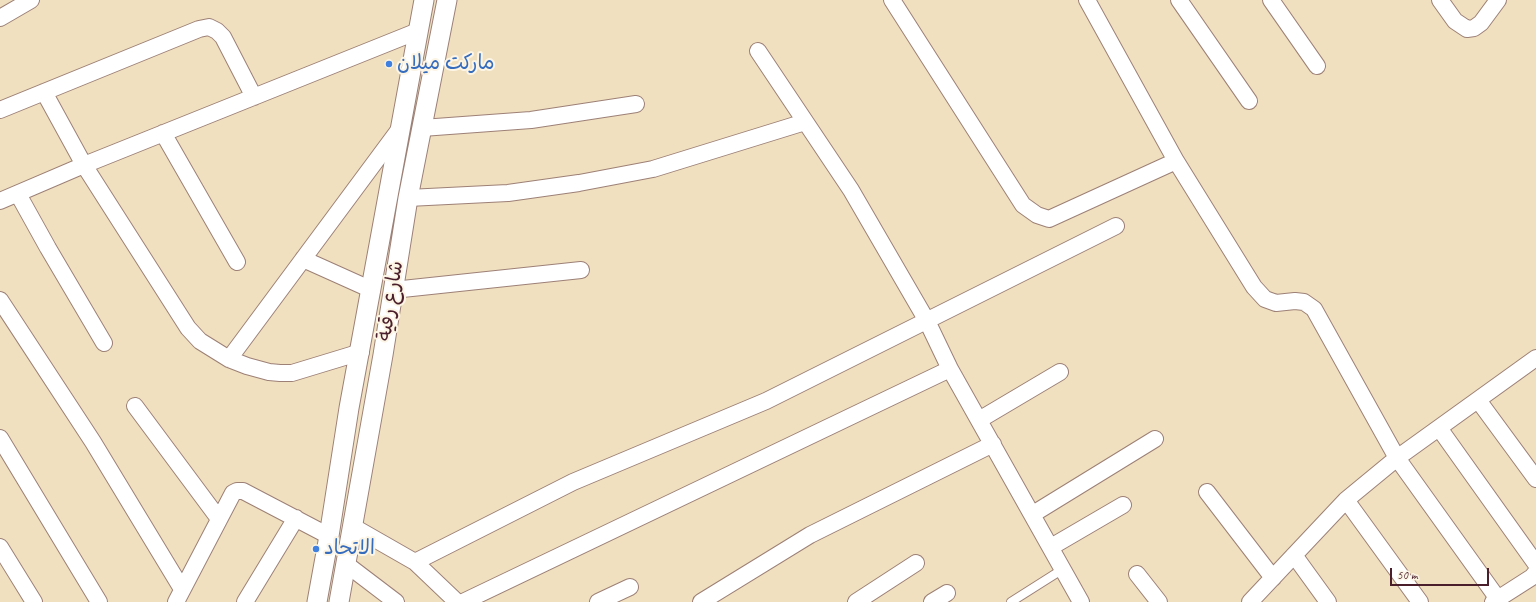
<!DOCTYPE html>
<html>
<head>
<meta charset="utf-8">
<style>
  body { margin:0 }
  #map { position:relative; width:1536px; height:602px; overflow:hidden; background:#f0e0c0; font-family:Caveat,sans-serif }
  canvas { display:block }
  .scale { position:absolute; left:1390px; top:568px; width:99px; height:18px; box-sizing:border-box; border:2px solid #4a1f2b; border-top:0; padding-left:5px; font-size:12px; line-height:14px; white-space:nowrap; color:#4a1f2b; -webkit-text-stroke:3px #fcf5e5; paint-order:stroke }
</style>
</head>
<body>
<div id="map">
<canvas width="1536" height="602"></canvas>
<div class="scale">50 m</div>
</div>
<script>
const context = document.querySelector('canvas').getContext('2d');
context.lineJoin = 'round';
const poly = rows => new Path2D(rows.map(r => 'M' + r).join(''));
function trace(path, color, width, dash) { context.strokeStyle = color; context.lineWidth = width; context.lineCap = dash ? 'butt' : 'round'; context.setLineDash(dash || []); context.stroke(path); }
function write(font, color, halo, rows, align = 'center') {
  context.font = font + ' Caveat,"Playpen Sans Arabic",sans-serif'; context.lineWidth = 4; context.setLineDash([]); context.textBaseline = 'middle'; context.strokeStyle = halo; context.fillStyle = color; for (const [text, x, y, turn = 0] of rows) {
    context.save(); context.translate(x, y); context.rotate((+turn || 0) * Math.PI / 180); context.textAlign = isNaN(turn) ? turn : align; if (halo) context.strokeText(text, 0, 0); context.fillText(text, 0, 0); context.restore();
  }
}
const service = poly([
  [1011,602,1063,569]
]);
const minor = poly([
  [892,0,1023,205,1037,215,1049,219,1176,161],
  [1087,0,1176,161,1254,287,1265,299,1276,303,1295,301,1304,302,1314,309,1397,458,1498,599],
  [1179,0,1249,101],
  [1271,0,1317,66],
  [1440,0,1455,21,1467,29,1474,28,1481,23,1498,0],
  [0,18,31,0],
  [758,51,851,190,927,321,950,369,1081,602],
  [44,92,84,165,188,328,200,341,229,359,247,366,269,372,280,373,292,373,361,352],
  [0,110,199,29,209,27,217,31,223,37,254,97],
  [422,128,531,120,636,104],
  [163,133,237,262],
  [18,194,48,248,104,343],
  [408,198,508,193,579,183,653,169,805,122],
  [0,201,84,165,418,31],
  [303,259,372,290],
  [393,290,581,270],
  [0,300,93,442,182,589],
  [229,359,401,127],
  [1478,400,1536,479],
  [135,406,219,519],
  [979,420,1060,372],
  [1439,428,1536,564],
  [0,438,99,602],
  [1207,492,1273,578],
  [1346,500,1420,602],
  [1033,514,1155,439],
  [352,526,415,562,457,602],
  [0,547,34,602],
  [1051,547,1123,505],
  [1294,555,1328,602],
  [415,562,573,482,766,401,1116,226],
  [346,564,396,602],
  [1137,574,1159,602],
  [176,602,233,493,237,491,243,491,329,536],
  [245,602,296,518],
  [463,602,950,369],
  [598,602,630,587],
  [701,602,810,535,993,444],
  [856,602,916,563],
  [932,602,947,593],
  [1250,602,1346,500,1397,458,1536,358],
  [1493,602,1532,577,1536,572]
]);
const tertiary = poly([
  [317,602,329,536,349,408,424,0],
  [339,602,383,355,408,198,447,0]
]);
const markers = [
  [389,64,4,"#3f7fe0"],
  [316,549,4,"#3f7fe0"]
];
const shopNames = [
  ["ماركت ميلان",397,64],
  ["الاتحاد",324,549]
];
const streetNames = [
  ["شارع رقية",391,301,-81]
];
trace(service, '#9d8076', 10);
trace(minor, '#9d8076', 18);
trace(tertiary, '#9d8076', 21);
trace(service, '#fff', 8);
trace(minor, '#fff', 16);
trace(tertiary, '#fff', 19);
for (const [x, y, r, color] of markers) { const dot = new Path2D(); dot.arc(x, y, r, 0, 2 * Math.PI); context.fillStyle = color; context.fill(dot); trace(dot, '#fcf5e5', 1.5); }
write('20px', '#366cbe', '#fcf5e5', shopNames, 'left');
write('20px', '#4a1f2b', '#fcf5e5', streetNames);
</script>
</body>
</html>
